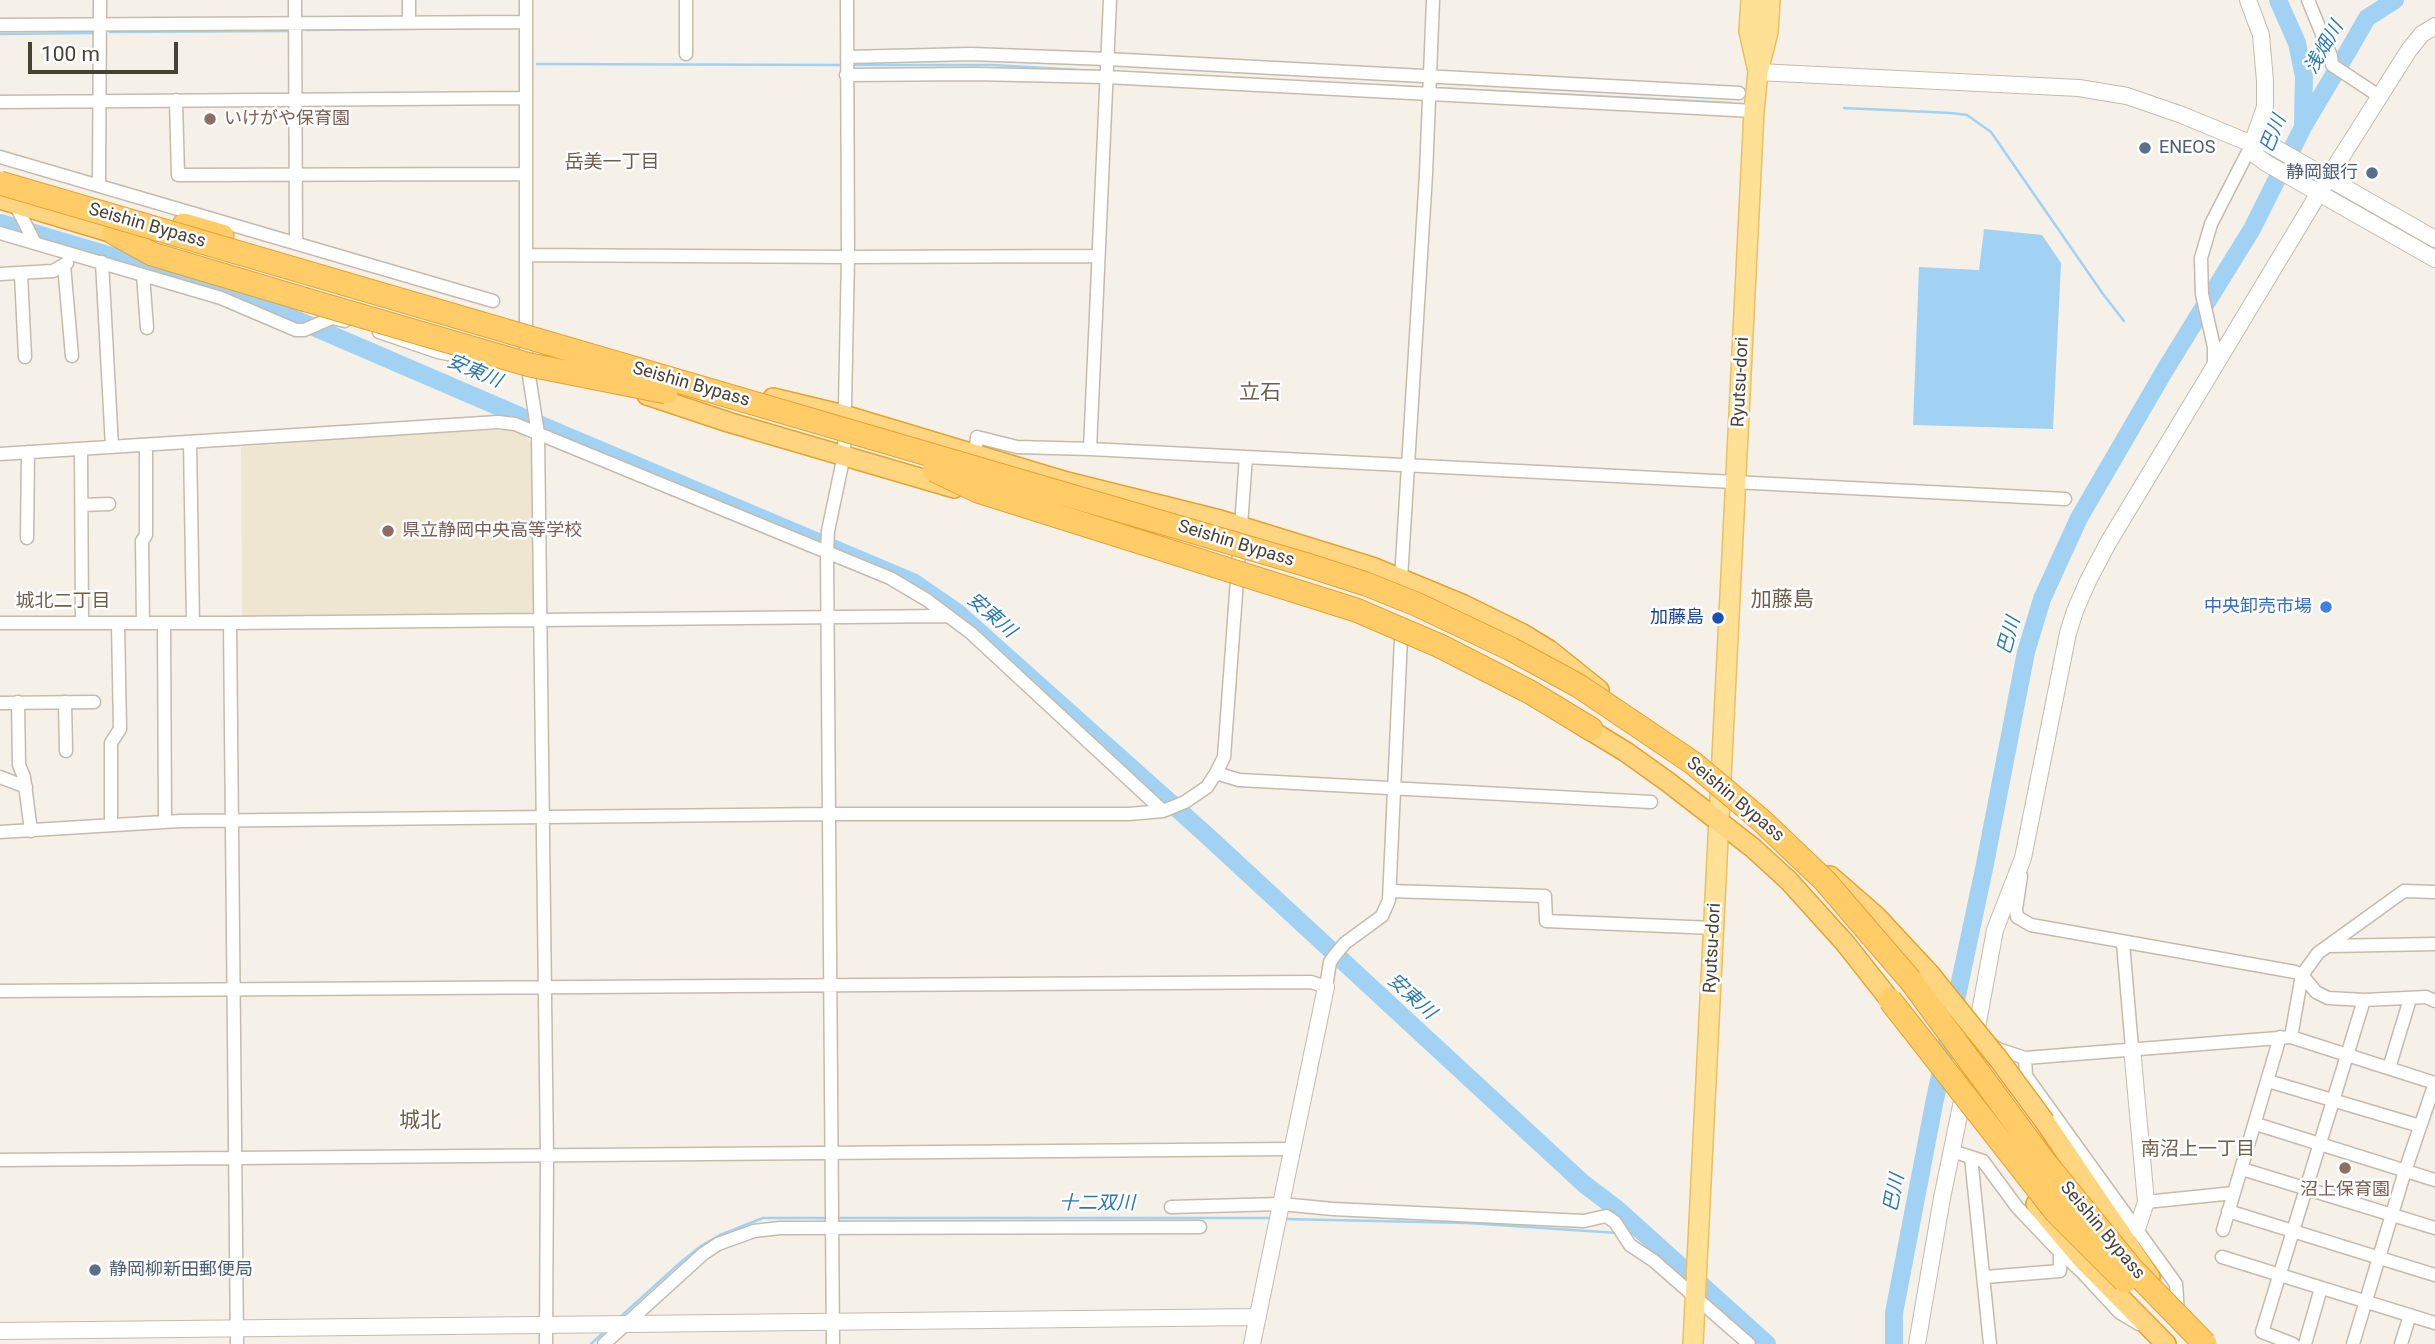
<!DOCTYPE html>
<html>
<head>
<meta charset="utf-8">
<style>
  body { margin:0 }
  #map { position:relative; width:2435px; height:1344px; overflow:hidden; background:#f5f1e8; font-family:Roboto,sans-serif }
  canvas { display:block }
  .scale { position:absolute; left:28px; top:42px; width:150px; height:32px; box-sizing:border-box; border:4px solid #484136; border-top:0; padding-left:9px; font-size:21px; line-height:24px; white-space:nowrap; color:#484136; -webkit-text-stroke:5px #fff; paint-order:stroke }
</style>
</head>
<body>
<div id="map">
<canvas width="2435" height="1344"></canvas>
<div class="scale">100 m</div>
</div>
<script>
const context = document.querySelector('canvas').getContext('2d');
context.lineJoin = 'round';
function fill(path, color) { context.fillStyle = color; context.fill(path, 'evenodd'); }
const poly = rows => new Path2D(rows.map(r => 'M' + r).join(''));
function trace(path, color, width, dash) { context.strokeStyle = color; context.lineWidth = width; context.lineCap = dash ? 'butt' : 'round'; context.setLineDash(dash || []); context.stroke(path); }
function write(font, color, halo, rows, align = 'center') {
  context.font = font + ' Roboto,"Noto Sans JP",sans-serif'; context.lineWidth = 5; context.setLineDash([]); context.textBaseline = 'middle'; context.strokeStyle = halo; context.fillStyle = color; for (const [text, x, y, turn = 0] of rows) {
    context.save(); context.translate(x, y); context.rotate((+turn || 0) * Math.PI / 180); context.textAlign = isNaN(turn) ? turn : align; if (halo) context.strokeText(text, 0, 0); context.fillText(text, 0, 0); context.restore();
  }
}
const education = poly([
  [513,430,524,435,533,445,535,614,242,616,241,447,422,432]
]);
const water = poly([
  [1984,229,2042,235,2061,263,2053,429,1913,425,1919,267,1979,270]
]);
const stream = poly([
  [306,30,491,28],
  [110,32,288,31],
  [0,34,95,33],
  [537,64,842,65],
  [852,65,993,65,1097,71],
  [1377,85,1426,88],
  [1433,88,1731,103],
  [1844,108,1951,113,1967,115,1991,132,2103,294,2124,321],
  [837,1218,1272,1218],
  [1285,1219,1467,1223,1618,1233],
  [1628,1234,1646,1235],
  [619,1318,681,1262,701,1246,720,1235,763,1218,827,1218],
  [591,1344,606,1330]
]);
const river = poly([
  [2278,0,2297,43,2304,77,2303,124],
  [0,223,232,292,555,431,913,582,958,613,1202,831,1584,1184,1617,1209,1767,1344],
  [1894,1344,1894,1313,1934,1104,1985,864,2026,652,2042,599,2079,518,2165,370,2252,229,2303,127,2351,46,2367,18,2395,0]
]);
const minor = poly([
  [295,0,296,243],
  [526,0,526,356,538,434,547,1156,546,1344],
  [686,0,686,54],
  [2308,0,2331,56,2332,65,2379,96],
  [409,22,409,0],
  [0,25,526,22],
  [847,57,971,54,1107,59,1739,93],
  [846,75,975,74,1106,77,1754,111],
  [176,100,178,175,526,174],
  [0,102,526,98],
  [0,157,493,301],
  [99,186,100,0],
  [15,204,35,243],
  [0,233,221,298,296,330,304,330,332,318,345,321],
  [526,255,848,257,1098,256],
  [102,262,112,447],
  [64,265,72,356],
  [0,274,53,271,67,263],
  [21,274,25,357],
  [143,275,147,328],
  [379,332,438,352,448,354,456,351,463,345],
  [2214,368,2214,347,2202,294,2201,258,2211,224,2252,144],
  [190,442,193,623],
  [81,449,82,623],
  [1090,449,1110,0],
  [0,454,498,422,515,424,890,578,927,600,971,633,1163,811],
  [975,456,977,437,1017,447,1090,449,2065,499],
  [82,505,109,504],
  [27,538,28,452],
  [1401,579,1426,174,1433,0],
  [0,623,230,623,948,616],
  [143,623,142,541,146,535,146,445],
  [164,623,165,821],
  [230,623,237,1344],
  [18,702,19,765,24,777,31,831],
  [65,702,66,751],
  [0,703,94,702],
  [1216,773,1239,780,1651,802],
  [0,777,26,787],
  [111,825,111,743,120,729,118,623],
  [0,832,180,821,828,814,1129,814,1163,811,1185,802,1207,787,1216,773,1224,757,1246,457],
  [2021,876,2016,909,2017,917,2031,925,2295,972,2302,975,2316,992,2328,998,2364,1000,2426,997,2435,1001],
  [1390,891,1545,896,1546,921,1714,928],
  [2123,943,2132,1048],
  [2329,946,2435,944],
  [0,991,1311,982,1326,987,1330,962,1335,955,1345,943,1382,916,1389,900,1401,638],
  [2291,1037,2302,975,2318,953,2404,891,2435,892],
  [1991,1044,1998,1049,2025,1058,2026,1076,2176,1284,2178,1313],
  [2025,1058,2291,1037,2435,1083],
  [2389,1068,2410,999],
  [2268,1081,2420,1126],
  [2256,1124,2435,1180],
  [1952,1151,1983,1161,2017,1207,2055,1247,2081,1271,2119,1312,2139,1324],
  [1971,1157,1990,1344],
  [0,1160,1292,1149],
  [2242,1169,2435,1228],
  [2146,1202,2234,1193],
  [1171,1207,1281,1204,1333,1209,1584,1221,1606,1216,1615,1222,1630,1245,1654,1261,1749,1344],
  [2228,1211,2435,1275],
  [2223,1230,2280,1037],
  [2222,1257,2435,1323],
  [1985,1277,2060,1271,2060,1252],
  [604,1344,703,1254,718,1244,754,1231,780,1228,1200,1227],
  [833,1344,827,553,828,531,844,455,848,257,847,0],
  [2293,1344,2262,1332,2364,1000],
  [2305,1344,2321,1288],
  [2353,1344,2405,1171,2435,1083],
  [2401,1344,2410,1315]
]);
const tertiary = poly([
  [2248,0,2261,35,2265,81,2265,107,2252,144],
  [1758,72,2079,88,2127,96,2182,115,2252,144],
  [2252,144,2255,155,2266,163,2435,259],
  [2252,144,2265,142,2435,239],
  [2132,1048,2146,1202,2137,1229],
  [0,1331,1258,1317],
  [1252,1344,1326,987],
  [1917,1344,1942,1198,1976,1033,1995,930,2023,858,2068,633,2075,611,2088,581,2108,543,2328,178,2409,50,2422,34,2435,26]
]);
const primary = poly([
  [1751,0,1749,31,1757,67],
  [1693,1344,1754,111,1758,72,1768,32,1770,0]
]);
const trunk = poly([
  [0,199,126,237],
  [647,395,728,422,954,488],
  [773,398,844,415,1067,482,1220,520,1372,567,1464,605,1521,633,1549,650,1599,690],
  [1580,724,1626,752,1668,782,1753,848,1789,881,1845,943,1890,1000],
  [1830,876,1876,916,1929,973],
  [2045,1122,2150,1277],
  [2036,1204,2082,1259,2166,1344]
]);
const motorway = poly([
  [184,225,222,236],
  [114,233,152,254,303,299],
  [1440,646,1530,692,1591,729]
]);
const trunkBridge = poly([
  [1929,973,2000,1061,2045,1122]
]);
const motorwayBridge = poly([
  [0,183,1304,564,1366,584,1416,604,1511,649,1579,686,1693,763,1761,820,1825,881,1911,981,2043,1160,2131,1268,2205,1344],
  [303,299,530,365,666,392],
  [934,470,978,491,1356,610,1440,646],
  [1890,1000,2056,1212,2125,1281]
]);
const markers = [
  [210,119,7,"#8d6e63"],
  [2145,148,7,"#5c6f8a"],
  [2372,173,7,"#5c6f8a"],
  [388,531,7,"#8d6e63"],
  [2326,607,7,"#3f7fe0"],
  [1718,618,7,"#1a4fb4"],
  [2345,1168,7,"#8d6e63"],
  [95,1270,7,"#5c6f8a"]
];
const educationNames = [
  ["いけがや保育園",224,119],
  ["県立静岡中央高等学校",402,531],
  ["沼上保育園",2345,1190,"center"]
];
const serviceNames = [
  ["ENEOS",2159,148],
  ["静岡銀行",2358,173,"right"],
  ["静岡柳新田郵便局",109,1270]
];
const streetNames = [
  ["Seishin Bypass",147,226,16],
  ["Ryutsu-dori",1741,382,-87],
  ["Seishin Bypass",691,385,16],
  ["Seishin Bypass",1236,544,17],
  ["Seishin Bypass",1735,800,40],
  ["Ryutsu-dori",1713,948,-87],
  ["Seishin Bypass",2102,1231,50]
];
const shopNames = [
  ["中央卸売市場",2312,607]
];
const transitNames = [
  ["加藤島",1704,618]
];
const waterNames = [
  ["浅畑川",2325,48,-60],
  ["巴川",2274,134,-68],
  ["安東川",474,372,23],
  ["安東川",991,616,41],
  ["巴川",2010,636,-74],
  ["安東川",1411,997,42],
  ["巴川",1895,1193,-79],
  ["十二双川",1097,1204]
];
const neighbourhoodNames = [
  ["岳美一丁目",612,163],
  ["城北二丁目",63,602],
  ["南沼上一丁目",2198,1150]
];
const quarterNames = [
  ["立石",1260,394],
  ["加藤島",1782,601],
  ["城北",420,1122]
];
fill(education, '#eee6d1');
fill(water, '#a1d2f4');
trace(stream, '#a1d2f4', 2.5);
trace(river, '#a1d2f4', 18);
trace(minor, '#c4bbac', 15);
trace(tertiary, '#c4bbac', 18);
trace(primary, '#eac060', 22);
trace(trunk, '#e5a231', 22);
trace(motorway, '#e5a231', 25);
trace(minor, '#fff', 12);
trace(tertiary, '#fff', 16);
trace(primary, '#ffe196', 19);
trace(trunk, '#ffd67f', 19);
trace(motorway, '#ffcc68', 23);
trace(trunkBridge, '#e5a231', 22, []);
trace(motorwayBridge, '#e5a231', 25, []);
trace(trunkBridge, '#ffd67f', 19);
trace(motorwayBridge, '#ffcc68', 23);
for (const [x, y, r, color] of markers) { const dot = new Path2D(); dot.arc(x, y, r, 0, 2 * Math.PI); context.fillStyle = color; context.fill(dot); trace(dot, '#fff', 2.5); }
write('18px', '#785e54', '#fff', educationNames, 'left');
write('18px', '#4e5e75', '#fff', serviceNames, 'left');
write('18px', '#484136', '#fff', streetNames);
write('18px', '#366cbe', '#fff', shopNames, 'right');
write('18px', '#164399', '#fff', transitNames, 'right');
write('italic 19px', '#2878b2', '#fff', waterNames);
write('19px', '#6c5f4c', '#fff', neighbourhoodNames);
write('21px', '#6c5f4c', '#fff', quarterNames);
</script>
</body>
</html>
